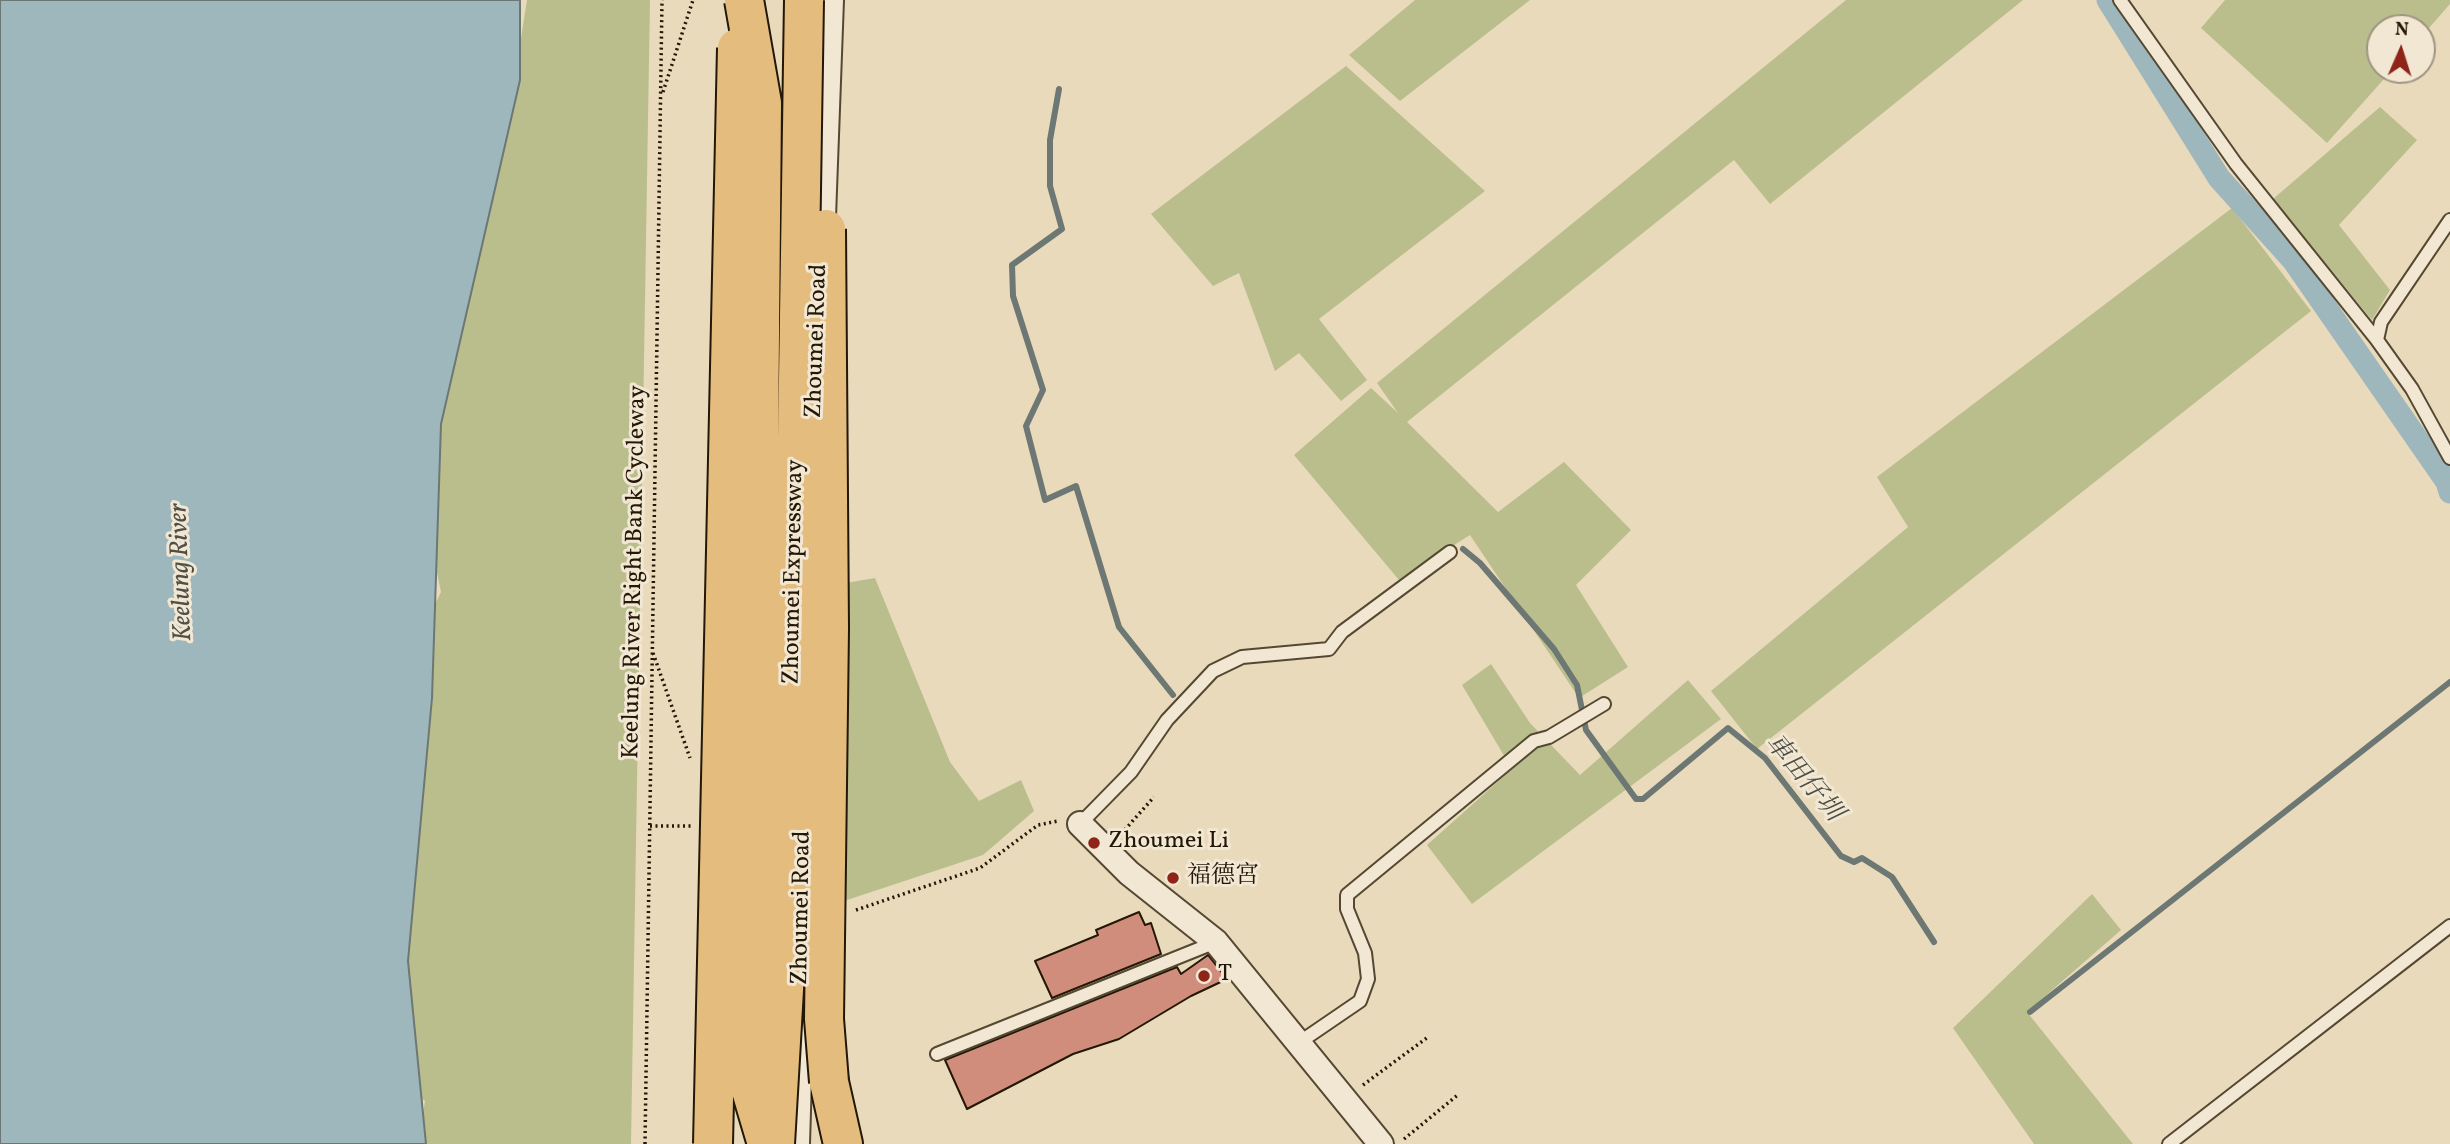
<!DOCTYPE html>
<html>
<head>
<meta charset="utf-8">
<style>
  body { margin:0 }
  #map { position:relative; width:2450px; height:1144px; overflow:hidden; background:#e9dabb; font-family:Vollkorn,serif }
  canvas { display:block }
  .north { position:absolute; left:2366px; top:14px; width:70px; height:70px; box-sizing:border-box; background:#f1e7d3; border:2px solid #9f9481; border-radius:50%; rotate:3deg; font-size:19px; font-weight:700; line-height:28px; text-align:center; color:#231706 }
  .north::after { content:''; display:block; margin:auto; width:24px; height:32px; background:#8f2418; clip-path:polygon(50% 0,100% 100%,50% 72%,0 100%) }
</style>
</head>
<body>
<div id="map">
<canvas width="2450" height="1144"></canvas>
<div class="north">N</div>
</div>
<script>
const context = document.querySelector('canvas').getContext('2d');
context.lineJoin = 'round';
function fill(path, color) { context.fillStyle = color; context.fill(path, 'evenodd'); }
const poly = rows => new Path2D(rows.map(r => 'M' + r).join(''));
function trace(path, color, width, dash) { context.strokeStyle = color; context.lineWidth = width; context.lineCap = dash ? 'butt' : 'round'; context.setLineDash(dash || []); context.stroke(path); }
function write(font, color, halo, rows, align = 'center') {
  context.font = font + ' Vollkorn,"Noto Serif TC",serif'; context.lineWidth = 6; context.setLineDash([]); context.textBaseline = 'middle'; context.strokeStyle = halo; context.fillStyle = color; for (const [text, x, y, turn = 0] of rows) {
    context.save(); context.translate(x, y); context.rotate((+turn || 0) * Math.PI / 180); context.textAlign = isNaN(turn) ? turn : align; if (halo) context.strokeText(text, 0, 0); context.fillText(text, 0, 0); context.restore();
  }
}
const green = poly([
  [527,0,650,0,631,1144,418,1144,425,1101,400,1085,424,627,441,592,435,563,429,462,514,83],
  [1415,0,1530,0,1400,101,1349,55],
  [1846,0,2023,0,1770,204,1734,160,1407,422,1498,512,1564,462,1631,530,1576,585,1628,667,1579,698,1470,535,1399,580,1294,455,1371,388,1398,413,1377,383],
  [2225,0,2450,0,2450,4,2422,36,2422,28,2380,28,2380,70,2392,70,2327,143,2201,28],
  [1346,66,1485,191,1319,319,1367,380,1341,401,1299,353,1275,371,1239,273,1213,286,1151,214],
  [2380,107,2417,140,2339,225,2390,290,2372,320,2273,199],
  [2232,208,2311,311,1757,749,1711,691,1908,527,1877,477],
  [875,578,950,762,979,801,1021,780,1034,811,983,855,841,902,846,583],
  [1491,664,1530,723,1580,775,1688,680,1721,719,1472,904,1427,845,1512,769,1462,685],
  [2092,894,2121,930,2027,1012,2133,1144,2034,1144,1953,1028]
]);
const water = poly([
  [0,0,520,0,520,80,441,424,432,698,408,961,426,1144,0,1144,0,0]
]);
const stream = poly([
  [1059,89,1050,140,1050,186,1062,229,1012,265,1013,296,1043,390,1026,426,1045,500,1076,486,1119,627,1173,695],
  [1463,549,1480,563,1554,649,1577,685,1586,730,1636,799,1643,799,1728,728,1765,758,1841,856,1854,862,1862,858,1892,877,1934,942],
  [2030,1012,2450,682]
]);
const canal = poly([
  [2108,0,2219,178,2293,260,2447,482,2450,492]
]);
const building = poly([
  [1139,912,1145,925,1151,923,1161,954,1052,998,1035,961,1098,935,1096,930,1139,912],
  [1208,955,1227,979,1191,996,1119,1039,1073,1054,967,1109,945,1060,1177,967,1181,974,1208,955]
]);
const path = poly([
  [663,92,693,0],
  [653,653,690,758],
  [650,826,691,826],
  [1121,834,1154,797],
  [856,910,980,868,1038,825,1058,821],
  [1363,1085,1428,1037],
  [1404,1139,1459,1094],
  [645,1144,662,0]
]);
const service = poly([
  [2120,0,2236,164,2377,340],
  [2450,220,2381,322,2377,340,2412,389,2450,458],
  [1080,824,1131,772,1167,720,1213,671,1242,657,1329,649,1342,632,1450,552],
  [1297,1044,1360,1001,1368,979,1365,953,1347,909,1347,895,1534,741,1549,737,1604,704],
  [937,1054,1216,942],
  [2169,1144,2450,926]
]);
const minor = poly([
  [822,244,831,0],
  [1080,824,1129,873,1216,942,1381,1144],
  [797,1144,801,1012]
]);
const trunk = poly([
  [829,1082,843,1144]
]);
const trunkBridge = poly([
  [744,0,762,103,757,677,750,994,751,1090,767,1144],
  [826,229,829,629,824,1019,829,1082],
  [713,1144,737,48],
  [775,1144,790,887,804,0]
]);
const markers = [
  [1094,843,7,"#8f2418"],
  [1173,878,7,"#8f2418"],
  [1204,976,7,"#8f2418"]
];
const streetNames = [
  ["Zhoumei Road",818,341,-88],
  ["Keelung River Right Bank Cycleway",636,572,-89],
  ["Zhoumei Expressway",795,572,-89],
  ["Zhoumei Road",803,908,-89]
];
const poiNames = [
  ["Zhoumei Li",1108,843],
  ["福德宮",1187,878],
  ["T",1218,976]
];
const waterNames = [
  ["Keelung River",183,572,-92],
  ["車田仔圳",1802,779,50]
];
fill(green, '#babe8d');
fill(water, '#9eb7bc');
trace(water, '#6d7773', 2);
trace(stream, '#6d7773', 6);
trace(canal, '#9eb7bc', 23);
fill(building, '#d18d7c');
trace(building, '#231706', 2);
trace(service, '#544833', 16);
trace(minor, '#544833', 28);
trace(trunk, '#231706', 42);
trace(path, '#231706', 3.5, [2, 3.5]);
trace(service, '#f1e7d3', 12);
trace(minor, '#f1e7d3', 24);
trace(trunk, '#e4bd7e', 38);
trace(trunkBridge, '#231706', 42, []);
trace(trunkBridge, '#e4bd7e', 38);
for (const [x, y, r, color] of markers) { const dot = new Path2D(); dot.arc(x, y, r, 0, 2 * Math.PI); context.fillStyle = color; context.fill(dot); trace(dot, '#f1e7d3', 2.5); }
write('24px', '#231706', '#f1e7d3', streetNames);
write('24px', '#231706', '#f1e7d3', poiNames, 'left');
write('italic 26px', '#4e4f46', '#f1e7d3', waterNames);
</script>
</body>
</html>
